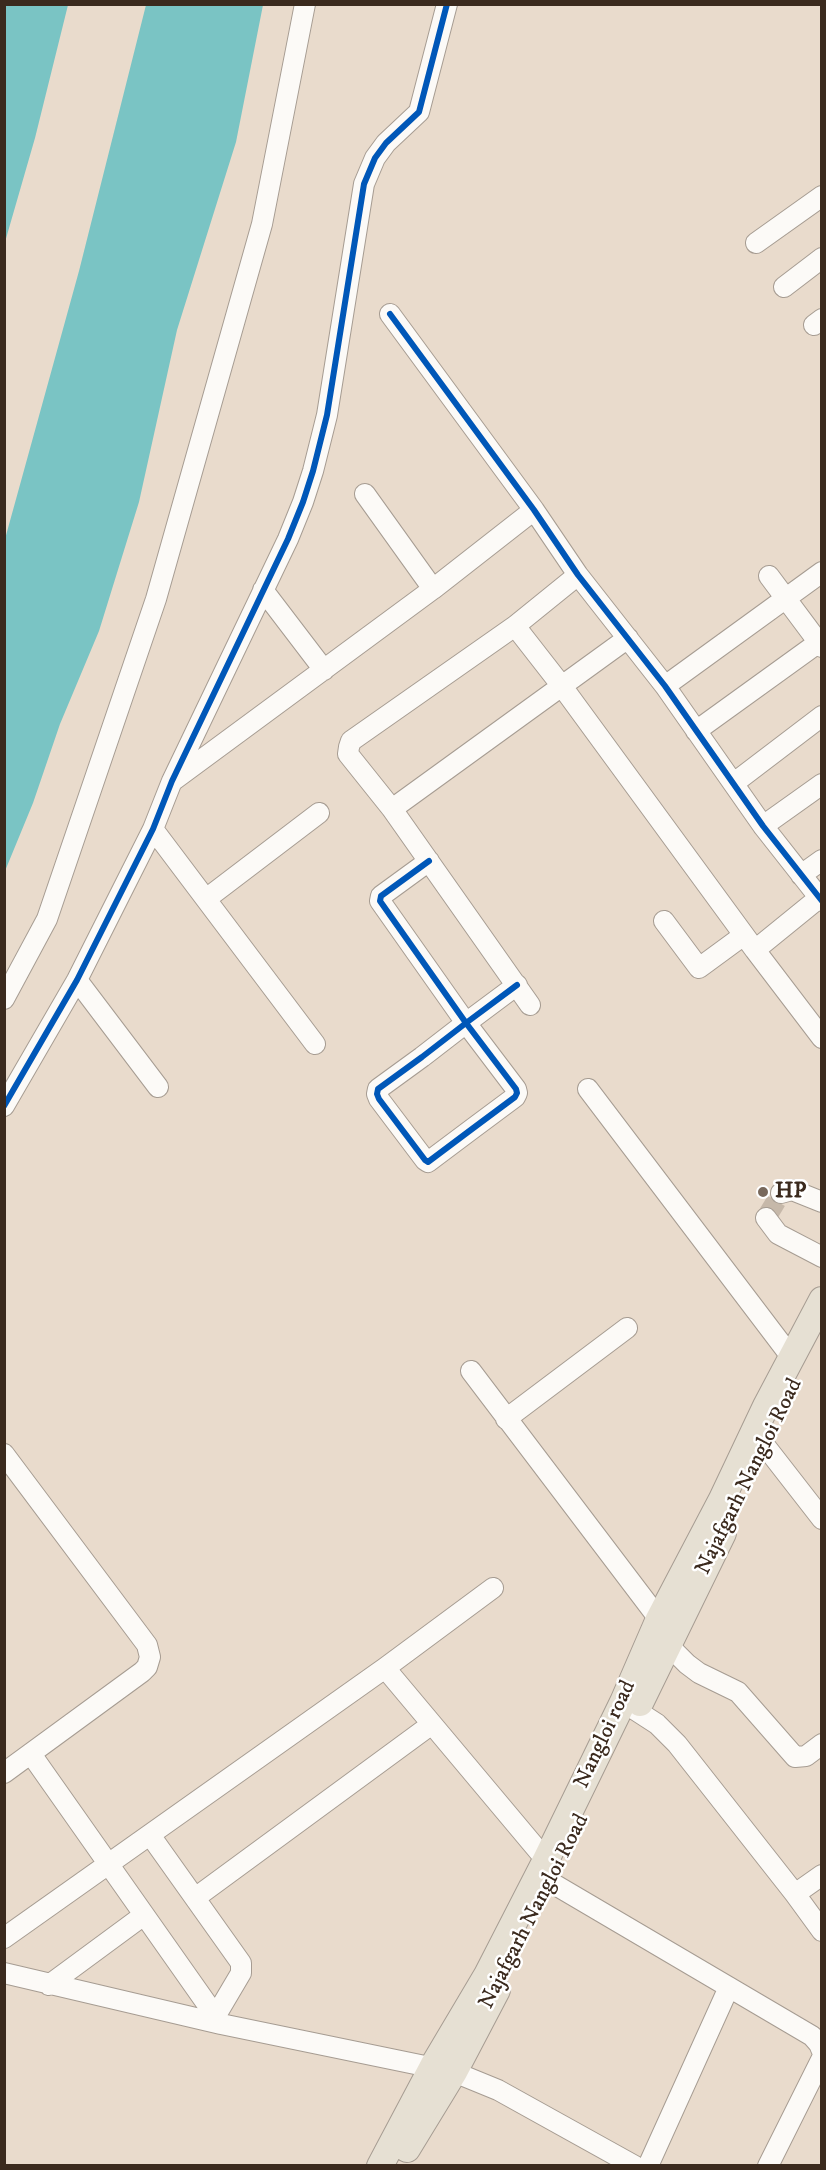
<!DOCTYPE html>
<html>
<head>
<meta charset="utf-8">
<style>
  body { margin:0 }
  #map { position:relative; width:826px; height:2170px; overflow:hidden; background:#e9dbcc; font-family:"IM FELL DW Pica",serif }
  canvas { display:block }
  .frame { position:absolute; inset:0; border:6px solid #3b2a1e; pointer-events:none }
</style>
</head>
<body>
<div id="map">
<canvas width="826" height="2170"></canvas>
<div class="frame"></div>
</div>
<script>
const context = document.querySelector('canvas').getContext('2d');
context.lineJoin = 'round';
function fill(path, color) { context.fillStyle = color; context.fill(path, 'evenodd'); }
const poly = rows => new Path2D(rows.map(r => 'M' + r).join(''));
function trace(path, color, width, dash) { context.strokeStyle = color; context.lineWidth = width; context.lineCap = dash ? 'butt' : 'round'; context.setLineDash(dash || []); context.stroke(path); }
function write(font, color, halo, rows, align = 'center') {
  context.font = font + ' "IM FELL DW Pica",serif'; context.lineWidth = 5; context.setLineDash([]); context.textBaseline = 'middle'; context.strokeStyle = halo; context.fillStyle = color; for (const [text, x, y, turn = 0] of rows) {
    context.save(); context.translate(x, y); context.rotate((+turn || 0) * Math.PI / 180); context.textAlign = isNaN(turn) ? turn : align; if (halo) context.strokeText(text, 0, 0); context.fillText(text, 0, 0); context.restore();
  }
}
const water = poly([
  [5,4,68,5,35,138,5,242],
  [146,5,263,5,236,142,177,330,139,502,99,631,60,724,33,803,5,871,5,539,79,271]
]);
const minorTunnel = poly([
  [766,1218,781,1193]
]);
const minor = poly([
  [756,243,822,196],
  [784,287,822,258],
  [390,314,534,510,578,575,665,686,763,826,822,901],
  [814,325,822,319],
  [365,494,433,589],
  [769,576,822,647],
  [263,590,324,670],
  [515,626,561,685,755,950],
  [665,686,822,572],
  [696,731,822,640],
  [174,780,433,589,534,510],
  [734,783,822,716],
  [392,809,628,638],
  [763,826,822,784],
  [153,829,315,1044],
  [429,861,381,896,380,901,466,1023,516,1089,517,1093,515,1097,472,1129,428,1162,425,1160,379,1099,377,1094,378,1089,422,1057,466,1023,517,985],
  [801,875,822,860],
  [819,898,755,950,822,1038],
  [206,899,319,813],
  [664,921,699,968,744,935],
  [77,980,158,1087],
  [4,999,47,919,156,599,262,224,305,4],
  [530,1005,392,809,348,754,349,747,351,741,515,626,578,575],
  [588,1089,792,1358],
  [4,1106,77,980,153,829,172,781,288,539,303,502,313,471,327,415,364,184,375,158,386,143,419,112,447,4],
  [781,1193,792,1190,822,1202],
  [766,1218,778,1234,822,1257],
  [471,1371,659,1619],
  [506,1419,627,1328],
  [766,1447,822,1519],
  [4,1454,147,1645,150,1657,147,1667,142,1672,4,1773],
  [668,1645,687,1664,699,1673,738,1692,795,1757,806,1756,822,1744],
  [385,1668,546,1860],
  [623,1702,657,1724,677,1744,795,1894,822,1931],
  [31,1754,221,2024],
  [150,1835,241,1963,241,1973,215,2017],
  [552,1883,812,2036,819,2044,822,2051],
  [795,1894,822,1875],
  [195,1898,432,1724],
  [4,1938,385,1668,493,1588],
  [4,1973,221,2024,454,2072,498,2090,635,2166],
  [49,1985,144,1915],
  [648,2166,729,1987],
  [768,2166,822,2058]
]);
const major = poly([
  [640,1703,723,1533],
  [407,2149,454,2072,497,1990],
  [380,2166,433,2066,487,1975,546,1860,623,1702,659,1619,722,1499,766,1406,822,1300]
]);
const cycleway = poly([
  [390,314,534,510,578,575,665,686,763,826,822,901],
  [429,861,381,896,380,901,466,1023,516,1089,517,1093,515,1097,472,1129,428,1162,425,1160,379,1099,377,1094,378,1089,422,1057,466,1023,517,985],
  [4,1106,77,980,153,829,172,781,288,539,303,502,313,471,327,415,364,184,375,158,386,143,419,112,447,4]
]);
const markers = [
  [763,1192,6,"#78685b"]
];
const poiNames = [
  ["HP",775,1192]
];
const streetNames = [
  ["Najafgarh Nangloi Road",750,1477,-64],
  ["Nangloi road",606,1735,-65],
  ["Najafgarh Nangloi Road",535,1912,-63]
];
fill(water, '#7ac4c4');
trace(minorTunnel, '#c6b8a9', 20, [20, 10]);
trace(minor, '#a69c92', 22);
trace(major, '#a69c92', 28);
trace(minor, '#fcfaf7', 20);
trace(major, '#e6e0d3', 26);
trace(cycleway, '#0057b8', 6);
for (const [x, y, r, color] of markers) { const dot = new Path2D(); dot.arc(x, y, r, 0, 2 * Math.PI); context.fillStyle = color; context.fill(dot); trace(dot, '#fff', 2); }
write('bold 22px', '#3b2a1e', '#fff', poiNames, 'left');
write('22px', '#3b2a1e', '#fff', streetNames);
</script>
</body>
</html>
